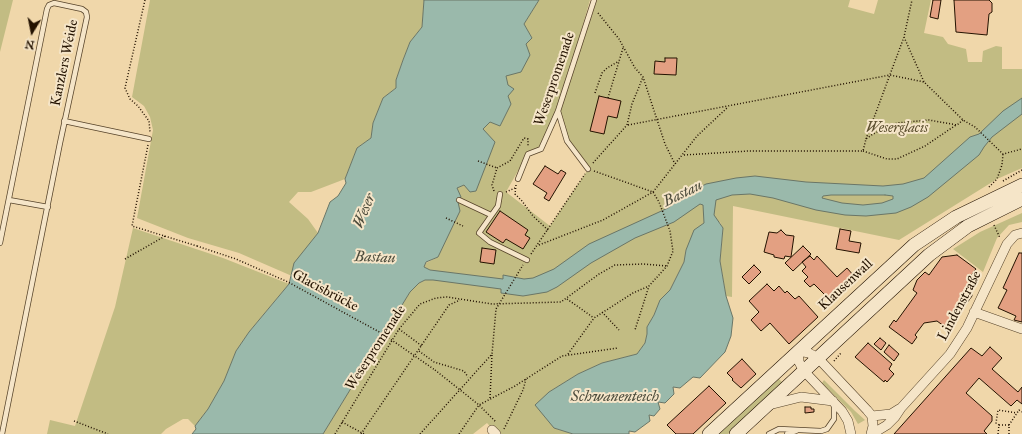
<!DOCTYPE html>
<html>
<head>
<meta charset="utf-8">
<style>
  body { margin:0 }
  #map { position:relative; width:1022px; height:434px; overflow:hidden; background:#f0d7aa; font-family:"IM FELL Great Primer",serif }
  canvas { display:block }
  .north { position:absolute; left:12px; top:12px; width:40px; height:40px; -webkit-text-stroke:3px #f5e5c8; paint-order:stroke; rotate:190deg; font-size:11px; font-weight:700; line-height:16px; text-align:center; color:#231200 }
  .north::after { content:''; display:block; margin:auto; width:14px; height:18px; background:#231200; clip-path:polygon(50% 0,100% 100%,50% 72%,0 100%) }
</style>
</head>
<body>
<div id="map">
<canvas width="1022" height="434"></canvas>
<div class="north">N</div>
</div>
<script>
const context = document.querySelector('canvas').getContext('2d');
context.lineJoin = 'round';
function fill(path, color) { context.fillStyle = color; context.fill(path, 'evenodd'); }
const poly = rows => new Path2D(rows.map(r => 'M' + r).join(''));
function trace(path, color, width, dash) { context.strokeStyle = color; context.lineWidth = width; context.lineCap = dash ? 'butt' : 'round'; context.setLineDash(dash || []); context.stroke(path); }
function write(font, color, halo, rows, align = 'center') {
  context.font = font + ' "IM FELL Great Primer",serif'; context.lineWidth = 4; context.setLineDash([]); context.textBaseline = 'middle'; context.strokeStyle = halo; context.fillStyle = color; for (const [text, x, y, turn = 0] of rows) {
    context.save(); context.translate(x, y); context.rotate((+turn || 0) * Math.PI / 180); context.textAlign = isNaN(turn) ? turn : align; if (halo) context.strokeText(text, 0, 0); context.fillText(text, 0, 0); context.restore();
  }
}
const green = poly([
  [0,0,13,0,0,52],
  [150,0,424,0,422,27,410,42,403,60,396,80,396,88,383,98,373,123,371,138,357,148,345,179,311,192,298,192,289,202,308,219,318,233,295,263,292,276,239,253,188,238,137,218,153,130,150,117,144,106,132,97],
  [539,0,590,0,561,102,541,149,527,155,506,192,550,226,587,171,568,140,559,111,597,0,850,0,848,7,874,14,878,0,931,0,924,33,943,37,948,44,966,49,968,62,982,62,983,51,996,46,1002,47,1002,69,1022,69,1022,168,997,179,899,240,733,206,732,297,726,296,720,261,723,229,720,222,686,250,684,262,670,290,660,300,654,315,647,327,647,334,645,343,637,354,602,363,578,374,549,392,554,428,573,434,497,434,487,423,473,434,323,434,410,292,419,283,425,280,433,280,435,271,426,269,424,267,426,263,438,257,458,202,456,188,464,185,483,129,508,96,506,76,526,43,532,38,524,24],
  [1022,213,1022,222,1009,225,997,238,983,272,953,249,980,232],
  [133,228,223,258,289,284,249,332,236,351,224,381,208,409,195,426,188,419,183,419,166,429,161,434,47,434,50,420,75,426,115,307],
  '698.5 336a5.5 5.5 0 1 1 11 0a5.5 5.5 0 1 1-11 0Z',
  [778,378,783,383,728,434,717,434],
  [824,380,855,411,865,420,858,424,851,412,822,383]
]);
const water = poly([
  [424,0,539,0,524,24,532,38,526,44,530,55,521,72,506,76,508,85,514,89,508,96,511,104,500,126,490,122,483,129,495,142,476,191,470,192,464,185,457,188,461,197,458,202,460,211,438,257,426,262,424,267,430,270,503,279,503,275,524,279,533,278,554,269,589,244,668,208,687,194,706,184,736,178,755,176,806,182,883,186,903,184,924,178,970,137,979,134,1003,111,1022,98,1022,114,992,137,984,147,979,155,928,197,911,207,896,213,866,216,845,215,816,210,773,198,750,194,732,195,716,200,714,215,723,228,720,261,726,296,733,318,731,336,725,352,700,378,693,377,680,388,673,387,674,394,665,403,658,402,660,409,654,416,649,415,650,421,635,432,629,431,629,434,573,434,554,428,535,405,549,392,578,374,602,363,637,354,645,343,647,334,647,327,654,315,660,300,670,290,684,262,686,250,694,230,704,223,703,205,700,204,674,222,635,238,591,263,557,287,547,292,523,296,501,293,501,289,433,280,425,280,419,283,410,292,323,434,192,434,196,429,195,426,208,409,224,381,236,351,249,332,289,284,294,263,318,233,330,202,338,196,346,183,345,179,357,148,371,138,373,123,383,98,396,88,396,80,403,60,410,42,422,27,424,0],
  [885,195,893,196,893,199,882,203,863,205,842,203,822,198,823,196,831,195,885,195]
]);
const building = poly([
  [933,0,941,0,938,19,930,17,933,0],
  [954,0,989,0,992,3,992,12,989,14,987,35,956,32,954,0],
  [665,58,677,58,676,75,654,74,655,61,665,62,665,58],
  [599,96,621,101,617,118,608,116,604,134,590,131,599,96],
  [545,166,558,174,561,170,566,173,549,201,544,198,547,193,533,184,545,166],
  [500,211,528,230,525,235,530,238,523,249,506,239,503,243,486,232,500,211],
  [840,229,851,231,849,241,861,243,859,253,836,249,840,229],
  [781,230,786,235,794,236,791,257,785,256,784,259,774,257,774,255,764,252,769,232,777,233,781,230],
  [803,246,811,254,793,271,785,263,803,246],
  [482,248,496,250,494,264,480,262,482,248],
  [1019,253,1022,253,1022,322,1014,320,1016,316,998,308,1007,290,1003,288,1019,253],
  [957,255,976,269,969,278,972,296,948,329,937,321,924,323,915,335,917,337,912,344,889,327,894,320,896,322,917,293,913,290,917,280,925,272,929,275,942,257,957,255],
  [810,256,814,260,817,256,837,277,847,268,854,276,829,299,814,284,810,287,804,281,808,277,802,271,806,267,802,262,810,256],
  [754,265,761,272,749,284,742,277,754,265],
  [767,284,774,291,779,286,785,293,787,291,795,299,799,296,818,317,789,344,770,323,761,331,751,320,759,312,749,301,767,284],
  [880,338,886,343,881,350,874,344,880,338],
  [868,343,892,364,889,369,894,374,887,382,885,380,884,382,855,357,868,343],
  [889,345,899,354,894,361,884,352,889,345],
  [990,347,1002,358,992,369,1018,392,1022,387,1022,404,1017,400,1011,406,979,378,966,393,992,416,992,421,984,431,987,434,894,434,971,348,982,356,990,347],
  [742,359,756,374,741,388,732,380,733,379,727,373,742,359],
  [709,386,726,403,693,434,676,434,667,425,709,386],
  [805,407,811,407,811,409,814,409,814,412,805,413,805,407]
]);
const path = poly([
  [145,0,125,88,130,99,138,106,149,121,150,132],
  [598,13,619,39,635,68,643,77,665,144,675,164],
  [904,37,924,82],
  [595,93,602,73,607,68,619,61],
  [608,98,623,48],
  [628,125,890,75,924,82,963,120,975,127,1003,154,1022,149],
  [866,139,904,37,912,0],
  [148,145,132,226,197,246],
  [863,151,887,159,897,159,925,146,956,125],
  [684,155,748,151,863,151,866,139,873,134,897,123,929,120,957,125,963,120],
  [478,161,497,168],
  [593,163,627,125,632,104,643,77],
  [594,171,653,192,659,202,670,231,673,251,667,266,649,286,635,330],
  [1003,181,1022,170],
  [516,185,515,194,522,201,533,216,548,230],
  [989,187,997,179,1002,165,1003,154],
  [494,191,492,185,497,168,510,161,524,138,528,139,528,146],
  [506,192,515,188],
  [446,218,463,226],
  [994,225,1000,238],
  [539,245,603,220,653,192,697,136,728,107],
  [531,254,585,174],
  [125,259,165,236],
  [567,299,594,318],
  [602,312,619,330],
  [399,329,422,346],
  [419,351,434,362,464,371,468,377],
  [568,354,594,318,633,293,649,286],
  [834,361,841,353],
  [435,370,479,405,496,422],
  [490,398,492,354],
  [74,421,108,434],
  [342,422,364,434],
  [999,425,1009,425],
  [504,429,523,390,526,379],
  [335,434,399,329,420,304,436,298,447,297,492,304,561,302,599,274,615,265,643,264,667,266],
  [361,434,449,305,460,300],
  [420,434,492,354,496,309,523,265],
  [459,434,479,405,515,386,562,356,618,348],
  [998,434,999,425,996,423,998,410,1017,413],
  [1009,434,1009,425,1019,410,1022,412]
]);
const service = poly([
  [558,111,567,141,588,169],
  [64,121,149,139],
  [518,179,528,154,541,149,558,111,594,0],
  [500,194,498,206,479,233,490,242,527,260],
  [9,200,48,207],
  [459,200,491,215],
  [0,243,47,9,49,5,54,3,82,9,86,12,87,17,60,143,2,434],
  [769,434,779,429,821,431,827,429,834,419,834,405],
  [787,434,796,431]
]);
const minor = poly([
  [974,312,1022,329],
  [769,405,801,397,833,401],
  [872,416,891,414,899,409],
  [492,430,496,434],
  [851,434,848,421,842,411,804,371,799,362,798,351,809,353,818,358,867,410,872,416,873,426,871,434],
  [872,434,887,425,895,417,901,408,950,354,967,328,1007,244,1015,235,1022,233]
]);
const secondary = poly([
  [709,434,914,245,956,217,1022,185],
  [736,434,929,255,968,226,1022,199]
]);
const pathBridge = poly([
  [197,246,236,259,288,282,383,334,435,370]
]);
const streetNames = [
  ["Kanzlers Weide",65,63,-78],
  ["Weserpromenade",555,79,-71],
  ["Klausenwall",846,285,-43],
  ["Glacisbrücke",325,291,28],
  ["Lindenstraße",960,306,-62],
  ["Weserpromenade",376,348,-57]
];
const parkNames = [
  ["Weserglacis",897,129]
];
const waterNames = [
  ["Bastau",683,194,-26],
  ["Weser",365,211,-68],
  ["Bastau",375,258,2],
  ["Schwanenteich",615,397]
];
fill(green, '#c2bc83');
fill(water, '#9ab9ab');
trace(water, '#6a7667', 1);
fill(building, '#e3a082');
trace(building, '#231200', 1);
trace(service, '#56432a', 6);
trace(minor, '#56432a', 10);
trace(secondary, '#231200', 14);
trace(path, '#231200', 1.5, [1, 2]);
trace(service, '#f5e5c8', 4.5);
trace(minor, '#f5e5c8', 9);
trace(secondary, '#f5e5c8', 13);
trace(pathBridge, '#231200', 1.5, [1, 2]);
write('14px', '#231200', '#f5e5c8', streetNames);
write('italic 14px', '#5b4e2e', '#f5e5c8', parkNames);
write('italic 15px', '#4d4c3c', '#f5e5c8', waterNames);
</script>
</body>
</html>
